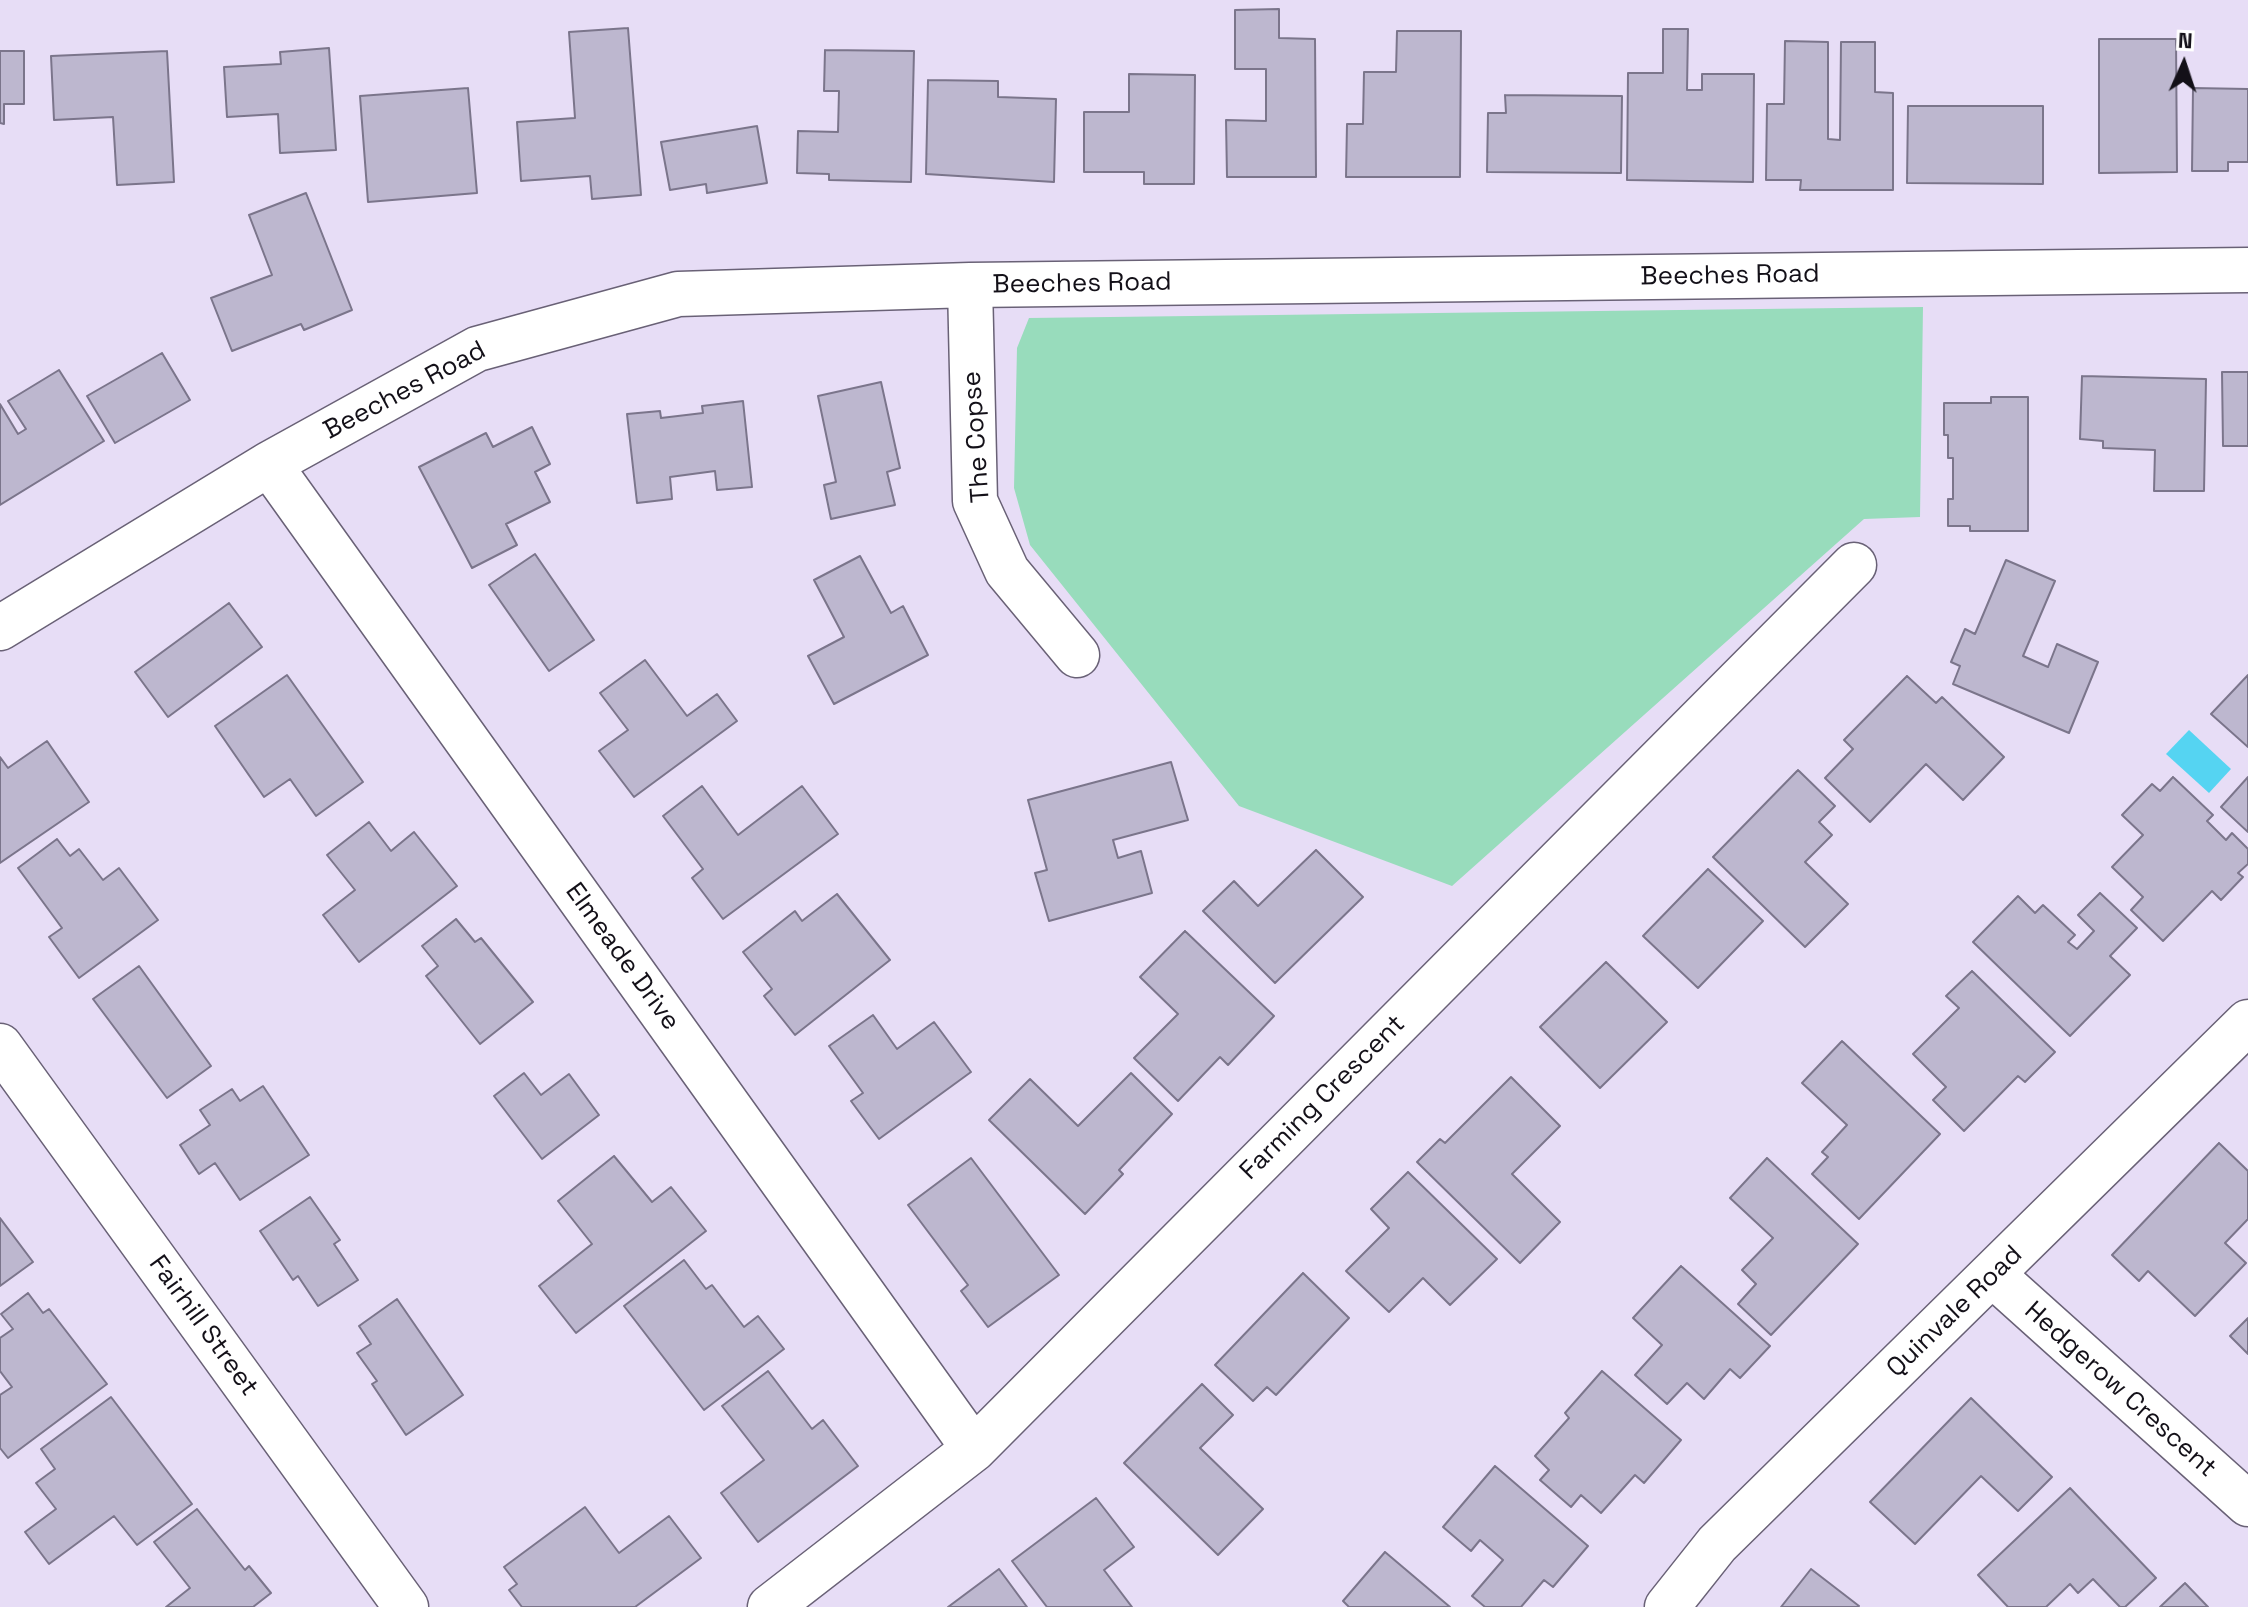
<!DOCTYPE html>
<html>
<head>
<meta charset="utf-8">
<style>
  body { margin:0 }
  #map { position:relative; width:2248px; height:1607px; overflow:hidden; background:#e7ddf6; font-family:"Space Grotesk",sans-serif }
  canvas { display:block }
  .north { position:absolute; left:2144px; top:24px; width:80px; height:80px; -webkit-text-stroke:6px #fff; paint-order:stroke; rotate:3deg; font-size:22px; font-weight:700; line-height:32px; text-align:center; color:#131018 }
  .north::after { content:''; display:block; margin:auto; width:28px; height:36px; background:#131018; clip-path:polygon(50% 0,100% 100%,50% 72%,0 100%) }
</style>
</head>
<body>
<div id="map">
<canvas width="2248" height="1607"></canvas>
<div class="north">N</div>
</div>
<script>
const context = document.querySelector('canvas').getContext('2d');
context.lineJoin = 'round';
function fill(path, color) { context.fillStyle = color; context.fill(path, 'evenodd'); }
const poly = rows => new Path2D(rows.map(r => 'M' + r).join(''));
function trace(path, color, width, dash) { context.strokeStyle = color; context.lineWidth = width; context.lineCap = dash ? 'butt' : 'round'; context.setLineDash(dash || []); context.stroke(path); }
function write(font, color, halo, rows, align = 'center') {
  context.font = font + ' "Space Grotesk",sans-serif'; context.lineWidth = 6; context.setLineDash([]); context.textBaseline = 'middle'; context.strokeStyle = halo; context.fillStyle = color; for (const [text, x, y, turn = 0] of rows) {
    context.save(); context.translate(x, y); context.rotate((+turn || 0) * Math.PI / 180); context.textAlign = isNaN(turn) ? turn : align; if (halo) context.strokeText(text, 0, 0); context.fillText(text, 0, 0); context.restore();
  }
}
const green = poly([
  [1923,307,1920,517,1864,519,1452,886,1239,806,1030,545,1014,488,1017,348,1029,318]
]);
const water = poly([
  [2189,730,2231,769,2209,793,2166,754]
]);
const building = poly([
  [1279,9,1279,38,1315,39,1316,177,1227,177,1226,120,1266,121,1266,69,1235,69,1235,10,1279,9],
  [628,28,641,195,592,199,590,176,521,181,517,122,575,118,569,32,628,28],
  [1663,29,1688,29,1687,90,1702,90,1702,74,1754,74,1753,182,1627,180,1628,73,1663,73,1663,29],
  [1397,31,1461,31,1460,177,1346,177,1347,124,1363,124,1364,72,1396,72,1397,31],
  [2099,39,2176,39,2177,172,2099,173,2099,39],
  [1785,41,1828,42,1828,139,1840,140,1841,42,1875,42,1875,92,1893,93,1893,190,1800,190,1801,180,1766,180,1767,104,1784,104,1785,41],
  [329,48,336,150,280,153,278,114,227,117,224,67,281,64,280,52,329,48],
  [825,50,914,51,911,182,829,180,829,174,797,173,798,131,838,132,839,91,824,91,825,50],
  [0,51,24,51,24,104,4,104,4,124,0,123,0,51],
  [167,51,174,182,117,185,113,117,54,120,51,56,167,51],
  [1129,74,1195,75,1194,184,1144,184,1144,172,1084,172,1084,112,1129,112,1129,74],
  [928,80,998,81,998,97,1056,99,1054,182,926,174,928,80],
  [468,88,477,193,368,202,360,96,468,88],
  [2193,88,2248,89,2248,162,2228,162,2228,171,2192,171,2193,88],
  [1505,95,1622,96,1621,173,1487,172,1488,113,1506,113,1505,95],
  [1908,106,2043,106,2043,184,1907,183,1908,106],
  [757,126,767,183,707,193,706,184,670,190,661,142,757,126],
  [306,193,352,310,304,330,301,324,232,351,211,298,272,275,249,215,306,193],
  [162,353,190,400,115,443,87,396,162,353],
  [59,370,104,441,0,505,0,404,18,434,26,429,8,401,59,370],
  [2222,372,2248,372,2248,446,2223,446,2222,372],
  [2082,376,2206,379,2204,491,2154,491,2155,450,2103,448,2103,441,2080,439,2082,376],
  [881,382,900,468,887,472,895,505,831,519,824,485,836,482,818,396,881,382],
  [1991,397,2028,397,2028,531,1970,531,1970,526,1948,526,1948,499,1953,499,1953,458,1948,458,1948,435,1944,435,1944,403,1991,403,1991,397],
  [743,401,752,487,717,490,715,471,670,477,672,499,637,503,627,414,660,411,661,418,703,413,702,406,743,401],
  [532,427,550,464,535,472,550,502,506,524,517,545,472,568,419,467,486,433,493,447,532,427],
  [535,554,594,640,549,671,489,585,535,554],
  [860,556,891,613,903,606,928,655,834,704,808,656,844,637,814,580,860,556],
  [2006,560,2055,581,2023,656,2048,667,2057,644,2098,662,2069,733,1953,684,1960,666,1951,662,1965,629,1975,634,2006,560],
  [229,603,262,647,168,717,135,672,229,603],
  [645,660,687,716,717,694,737,721,634,797,599,751,628,730,600,693,645,660],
  [287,675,363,782,316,816,290,779,264,797,215,726,287,675],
  [2248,675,2248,747,2211,714,2248,675],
  [1907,676,1936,703,1942,697,2004,757,1963,800,1926,764,1870,822,1825,778,1853,749,1844,740,1907,676],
  [47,741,89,802,0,863,0,757,8,768,47,741],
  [1171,762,1188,820,1113,840,1118,858,1141,851,1152,893,1049,921,1035,873,1047,870,1028,800,1171,762],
  [1798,770,1835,806,1819,822,1832,835,1805,862,1848,904,1805,947,1713,857,1798,770],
  [2173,777,2213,815,2207,821,2226,840,2232,833,2248,849,2248,864,2238,873,2243,877,2221,900,2212,891,2163,941,2131,910,2143,897,2112,867,2143,835,2122,815,2152,784,2160,791,2173,777],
  [2248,777,2248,832,2221,807,2248,777],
  [702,786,738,835,802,786,838,834,723,919,692,878,703,869,663,816,702,786],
  [369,822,391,851,414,832,457,886,359,962,323,915,355,890,327,855,369,822],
  [57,839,70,856,79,849,103,880,119,868,158,920,79,978,49,937,62,928,18,868,57,839],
  [1316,850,1363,897,1275,983,1203,911,1234,881,1258,906,1316,850],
  [1708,869,1763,921,1698,988,1643,936,1708,869],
  [2100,893,2137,928,2110,956,2130,975,2070,1036,1973,942,2018,896,2035,913,2043,905,2075,935,2068,942,2077,949,2094,931,2078,915,2100,893],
  [837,894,890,960,795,1035,764,996,772,989,743,952,795,911,802,921,837,894],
  [456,919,475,942,481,938,533,1002,480,1044,426,976,438,966,422,946,456,919],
  [1185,931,1274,1016,1228,1065,1220,1057,1178,1101,1134,1058,1178,1014,1140,977,1185,931],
  [1606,962,1667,1022,1600,1088,1540,1027,1606,962],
  [139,966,211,1066,167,1098,93,999,139,966],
  [1972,971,2055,1052,2025,1082,2018,1076,1964,1131,1933,1100,1946,1087,1913,1054,1959,1008,1946,996,1972,971],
  [873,1015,897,1049,934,1022,971,1072,879,1139,851,1101,863,1093,829,1046,873,1015],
  [1842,1041,1940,1134,1859,1219,1812,1174,1828,1157,1822,1152,1847,1125,1802,1083,1842,1041],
  [524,1073,541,1095,569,1074,599,1115,542,1159,494,1096,524,1073],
  [1131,1073,1172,1114,1119,1170,1123,1174,1085,1214,989,1120,1030,1079,1078,1126,1131,1073],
  [1511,1077,1560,1126,1512,1174,1560,1222,1520,1263,1417,1162,1440,1139,1445,1143,1511,1077],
  [263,1086,309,1155,240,1200,215,1163,199,1174,180,1145,210,1125,200,1110,232,1089,240,1101,263,1086],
  [2219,1143,2248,1171,2248,1219,2225,1243,2246,1263,2195,1316,2148,1271,2139,1281,2112,1255,2219,1143],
  [614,1156,652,1202,671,1187,706,1231,576,1333,539,1286,592,1244,558,1201,614,1156],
  [971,1158,1059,1275,988,1327,961,1291,968,1285,908,1205,971,1158],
  [1767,1158,1858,1244,1771,1335,1738,1304,1756,1284,1742,1270,1773,1238,1730,1198,1767,1158],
  [1408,1172,1497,1259,1450,1305,1423,1278,1389,1312,1346,1271,1389,1228,1371,1209,1408,1172],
  [310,1197,340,1240,334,1244,358,1280,318,1306,298,1276,293,1280,260,1231,310,1197],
  [0,1218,33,1262,0,1286,0,1218],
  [684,1260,706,1289,712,1285,744,1327,758,1316,784,1349,704,1410,624,1306,684,1260],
  [1681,1266,1770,1346,1740,1378,1730,1369,1704,1399,1687,1383,1667,1404,1635,1375,1662,1345,1633,1318,1681,1266],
  [1303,1273,1349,1318,1276,1395,1267,1387,1253,1401,1215,1365,1303,1273],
  [28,1293,43,1313,49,1309,107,1384,8,1458,0,1448,0,1395,12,1387,0,1371,0,1338,13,1329,1,1314,28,1293],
  [397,1299,463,1395,406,1435,372,1384,377,1381,357,1353,371,1344,359,1326,397,1299],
  [2248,1318,2248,1354,2230,1336,2248,1318],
  [768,1371,812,1429,823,1420,858,1466,758,1542,721,1493,764,1460,722,1406,768,1371],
  [1602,1371,1681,1440,1644,1483,1635,1475,1601,1513,1581,1495,1571,1507,1540,1480,1549,1470,1535,1456,1569,1418,1565,1413,1602,1371],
  [1202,1384,1233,1415,1200,1448,1263,1509,1218,1555,1124,1463,1202,1384],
  [111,1397,192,1504,137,1545,114,1516,49,1564,25,1532,56,1509,36,1483,55,1469,41,1449,111,1397],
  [1971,1398,2052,1477,2018,1511,1981,1476,1915,1544,1870,1502,1971,1398],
  [1495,1466,1588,1546,1553,1587,1544,1580,1521,1607,1485,1607,1472,1596,1503,1560,1480,1540,1471,1551,1443,1527,1495,1466],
  [2070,1488,2156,1578,2125,1607,2120,1607,2093,1579,2078,1593,2070,1584,2046,1607,2008,1607,1978,1575,2070,1488],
  [1096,1498,1134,1547,1104,1570,1132,1607,1047,1607,1012,1561,1096,1498],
  [585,1507,619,1553,669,1516,701,1558,635,1607,522,1607,509,1590,517,1584,504,1567,585,1507],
  [197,1509,245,1570,249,1566,271,1593,253,1607,166,1607,190,1588,154,1542,197,1509],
  [1385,1552,1450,1607,1349,1607,1343,1601,1385,1552],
  [999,1569,1027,1607,948,1607,999,1569],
  [1811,1569,1859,1606,1858,1607,1781,1607,1811,1569],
  [2185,1583,2208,1607,2160,1607,2185,1583]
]);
const street = poly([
  [970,285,975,501,1007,571,1077,655],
  [269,464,974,1449],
  [0,628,269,464,477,349,678,294,970,285,2248,270],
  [0,1046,406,1607],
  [1993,1275,2248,1504],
  [770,1607,974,1449,1854,565],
  [1667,1607,1717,1544,2248,1022]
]);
const streetNames = [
  ["Beeches Road",1730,276,-1],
  ["Beeches Road",1082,284,-1],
  ["Beeches Road",405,391,-28],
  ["The Copse",977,437,-94],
  ["Elmeade Drive",622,957,54],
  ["Farming Crescent",1323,1098,-45],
  ["Quinvale Road",1955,1312,-44],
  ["Fairhill Street",203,1326,54],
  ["Hedgerow Crescent",2120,1390,42]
];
fill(green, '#98dcbc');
fill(water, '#55d4f2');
fill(building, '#bdb7cf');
trace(building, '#7b758b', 2);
trace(street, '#696176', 47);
trace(street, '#fff', 44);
write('26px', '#131018', '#fff', streetNames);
</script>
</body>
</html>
